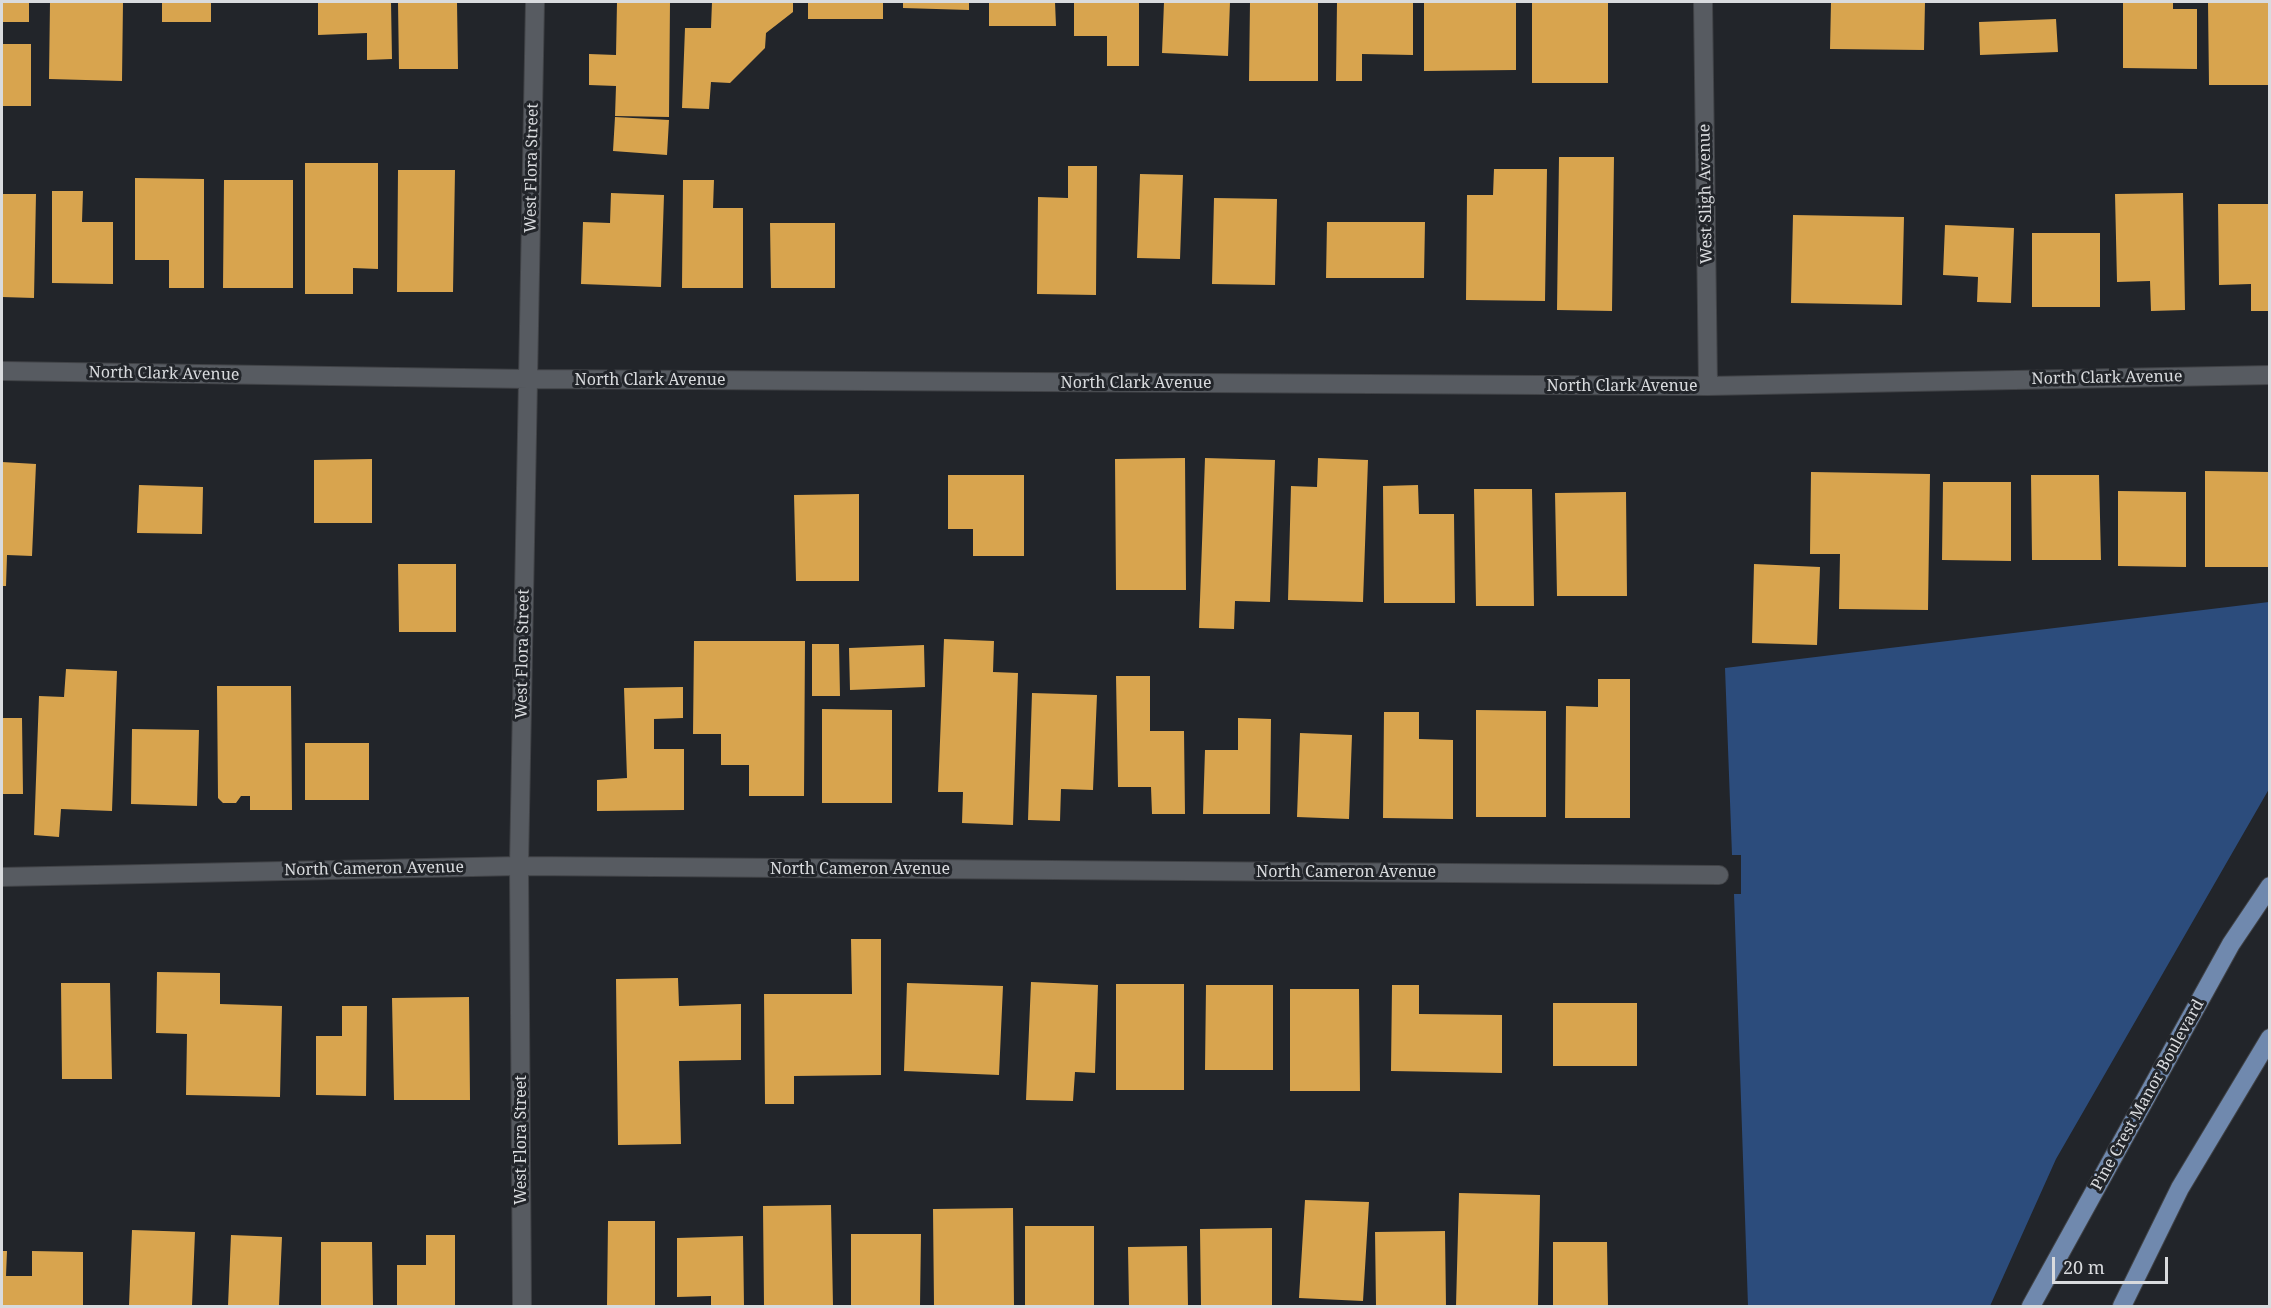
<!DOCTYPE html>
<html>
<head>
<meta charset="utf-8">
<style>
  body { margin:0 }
  #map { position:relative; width:2271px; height:1308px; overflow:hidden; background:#22252a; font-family:"Noto Serif",serif }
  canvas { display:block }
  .frame { position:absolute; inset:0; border:3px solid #d9dbde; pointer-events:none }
  .scale { position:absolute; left:2052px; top:1257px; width:116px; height:27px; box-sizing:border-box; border:3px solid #d9dbde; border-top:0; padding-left:8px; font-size:18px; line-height:21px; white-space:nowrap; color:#d9dbde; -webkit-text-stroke:4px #22252a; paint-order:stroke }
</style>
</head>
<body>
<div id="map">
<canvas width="2271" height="1308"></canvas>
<div class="frame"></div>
<div class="scale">20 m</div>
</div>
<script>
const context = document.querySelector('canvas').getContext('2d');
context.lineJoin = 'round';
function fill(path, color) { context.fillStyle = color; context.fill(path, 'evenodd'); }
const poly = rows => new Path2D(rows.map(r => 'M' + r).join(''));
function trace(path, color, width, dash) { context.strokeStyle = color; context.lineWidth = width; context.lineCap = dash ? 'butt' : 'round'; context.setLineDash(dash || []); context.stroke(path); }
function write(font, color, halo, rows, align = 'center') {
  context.font = font + ' "Noto Serif",serif'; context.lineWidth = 6; context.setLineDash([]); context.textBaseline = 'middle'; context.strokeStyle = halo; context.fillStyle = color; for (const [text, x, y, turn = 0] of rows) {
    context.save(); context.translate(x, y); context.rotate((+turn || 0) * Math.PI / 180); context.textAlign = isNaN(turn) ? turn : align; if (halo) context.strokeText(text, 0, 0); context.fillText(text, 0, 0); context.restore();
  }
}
const green = poly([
  [2269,602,2269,789,2056,1159,1990,1306,1748,1306,1734,894,1741,894,1741,855,1732,855,1725,668]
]);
const building = poly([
  [2,2,29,2,29,22,2,22],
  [50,2,123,2,122,81,49,79],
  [162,2,211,2,211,22,162,22],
  [318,2,391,2,392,59,367,60,367,33,318,35],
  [398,2,457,2,458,69,399,69],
  [617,2,670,2,669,117,615,116,616,86,589,85,589,54,616,55],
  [712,2,793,2,793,12,766,33,765,48,730,83,711,82,709,109,682,108,685,28,711,28],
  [808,2,883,2,883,19,808,19],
  [903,2,969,2,969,10,903,8],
  [989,2,1055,2,1056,26,989,26],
  [1074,2,1139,2,1139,66,1107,66,1107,36,1074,36],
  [1164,2,1230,2,1228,56,1162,53],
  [1250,2,1318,2,1318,81,1249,81],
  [1337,2,1413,2,1413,55,1362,54,1362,81,1336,81],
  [1424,2,1516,2,1516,70,1424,71],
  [1532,2,1608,2,1608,83,1532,83],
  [1831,2,1925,2,1924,50,1830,49],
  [2123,2,2173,2,2173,9,2197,9,2197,69,2123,68],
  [2208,2,2270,2,2270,85,2209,85],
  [2056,19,2058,52,1980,55,1979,22],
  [2,44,31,44,31,106,2,106],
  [615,117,669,120,667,155,613,151],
  [1559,157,1614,157,1612,311,1557,310],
  [305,163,378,163,378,269,353,268,353,294,305,294],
  [1068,166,1097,166,1096,295,1037,294,1038,197,1068,198],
  [1494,169,1547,169,1545,301,1466,300,1467,195,1493,195],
  [398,170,455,170,453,292,397,292],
  [1140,174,1183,175,1180,259,1137,258],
  [135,178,204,179,204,288,169,288,169,260,135,260],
  [224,180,293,180,293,288,223,288],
  [683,180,714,180,713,208,743,208,743,288,682,288],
  [52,191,83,191,82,222,113,222,113,284,52,283],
  [611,193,664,195,661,287,581,284,583,222,610,223],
  [2183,193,2185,310,2151,311,2150,281,2117,282,2115,194],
  [2,194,36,194,34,298,2,297],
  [1214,198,1277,199,1275,285,1212,284],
  [2218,204,2270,204,2270,311,2251,311,2251,284,2219,285],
  [1793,215,1904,217,1902,305,1791,303],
  [1327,222,1425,222,1424,278,1326,278],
  [770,223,835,223,835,288,771,288],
  [1945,225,2014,228,2011,303,1977,302,1978,277,1943,275],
  [2032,233,2100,233,2100,307,2032,307],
  [1185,458,1186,590,1116,590,1115,459],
  [1205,458,1275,460,1270,602,1235,601,1234,629,1199,628],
  [1318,458,1368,460,1363,602,1288,600,1291,486,1317,487],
  [372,459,372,523,314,523,314,460],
  [2,462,36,464,32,556,7,555,6,586,2,586],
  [2205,471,2270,472,2270,567,2205,567],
  [1811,472,1930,474,1928,610,1839,609,1840,554,1810,554],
  [948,475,1024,475,1024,556,973,556,973,529,948,529],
  [2031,475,2099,475,2101,560,2032,560],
  [1943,482,2011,482,2011,561,1942,560],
  [139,485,203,487,202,534,137,533],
  [1418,485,1419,514,1454,514,1455,603,1384,603,1383,486],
  [1474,489,1532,489,1534,606,1476,606],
  [2118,491,2186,492,2186,567,2118,566],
  [1626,492,1627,596,1557,596,1555,493],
  [859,494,859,581,796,581,794,495],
  [398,564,456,564,456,632,399,632],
  [1754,564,1820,567,1817,645,1752,643],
  [944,639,994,641,993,672,1018,673,1013,825,962,823,963,792,938,792],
  [694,641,805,641,804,796,749,796,749,765,721,765,721,734,693,734],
  [812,644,839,644,840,696,812,696],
  [924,645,925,687,850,690,849,648],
  [66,669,117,671,112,811,61,809,59,837,34,835,39,696,64,697],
  [1116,676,1150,676,1150,731,1184,731,1185,814,1152,814,1151,787,1118,787],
  [1598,679,1630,679,1630,818,1565,818,1566,706,1598,707],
  [217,686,291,686,292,810,250,810,250,796,241,796,236,803,223,803,218,798],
  [683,687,683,718,654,719,654,749,684,749,684,810,597,811,597,780,627,778,624,688],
  [1032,693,1097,695,1093,790,1061,789,1060,821,1028,820],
  [822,709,892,710,892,803,822,803],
  [1476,710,1546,711,1546,817,1476,817],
  [1384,712,1419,712,1419,739,1453,740,1453,819,1383,818],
  [2,718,22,718,23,794,2,794],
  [1238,718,1271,719,1270,814,1203,814,1205,750,1238,750],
  [132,729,199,730,197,806,131,804],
  [1300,733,1352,735,1349,819,1297,817],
  [305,743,369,743,369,800,305,800],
  [851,939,881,939,881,1075,794,1076,794,1104,765,1104,764,994,852,994],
  [157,972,220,973,220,1004,282,1006,280,1097,186,1095,187,1034,156,1033],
  [678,978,679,1006,741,1004,741,1060,679,1061,681,1144,618,1145,616,979],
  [1031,982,1098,985,1095,1073,1075,1072,1073,1101,1026,1100],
  [61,983,110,983,112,1079,62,1079],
  [907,983,1003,986,999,1075,904,1071],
  [1116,984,1184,984,1184,1090,1116,1090],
  [1206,985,1273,985,1273,1070,1205,1070],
  [1392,985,1419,985,1419,1014,1502,1015,1502,1073,1391,1071],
  [1290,989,1359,989,1360,1091,1290,1091],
  [469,997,470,1100,394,1100,392,998],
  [1553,1003,1637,1003,1637,1066,1553,1066],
  [342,1006,367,1006,366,1096,316,1095,316,1036,342,1036],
  [1459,1193,1540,1195,1538,1306,1456,1306],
  [1305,1200,1369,1202,1363,1301,1299,1298],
  [831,1205,833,1306,764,1306,763,1206],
  [1013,1208,1014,1306,934,1306,933,1209],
  [608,1221,655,1221,655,1306,607,1306],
  [1025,1226,1094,1226,1094,1306,1025,1306],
  [1272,1228,1272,1306,1201,1306,1200,1229],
  [132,1230,195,1232,192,1306,129,1306],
  [1445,1231,1446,1306,1376,1306,1375,1232],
  [851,1234,921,1234,920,1306,851,1306],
  [231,1235,282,1237,279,1306,228,1306],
  [426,1235,455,1235,455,1306,397,1306,397,1265,426,1265],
  [743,1236,744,1306,711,1306,711,1296,677,1297,677,1238],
  [321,1242,372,1242,373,1305,321,1305],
  [1553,1242,1607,1242,1608,1306,1553,1306],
  [1187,1246,1188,1306,1129,1306,1128,1247],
  [2,1251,7,1251,6,1276,32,1276,32,1251,83,1252,83,1306,2,1306]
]);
const minor = poly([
  [1703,2,1708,386],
  [2,371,528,379,1708,386,2270,375],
  [2,877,519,866,1719,875],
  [522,1306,519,866,535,2]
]);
const major = poly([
  [2031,1306,2231,944,2270,886],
  [2122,1306,2180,1188,2270,1038]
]);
const streetNames = [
  ["West Flora Street",532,168,-89],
  ["West Sligh Avenue",1706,194,-91],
  ["North Clark Avenue",164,374,1],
  ["North Clark Avenue",2107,378,-1],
  ["North Clark Avenue",650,380],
  ["North Clark Avenue",1136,383],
  ["North Clark Avenue",1622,386],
  ["West Flora Street",523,654,-89],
  ["North Cameron Avenue",374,869,-1],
  ["North Cameron Avenue",860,869],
  ["North Cameron Avenue",1346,872],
  ["Pine Crest Manor Boulevard",2148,1095,-61],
  ["West Flora Street",521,1140,-90]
];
fill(green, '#2c4c7c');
fill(building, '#d8a44e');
trace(minor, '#414347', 20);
trace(major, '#414347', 20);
trace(minor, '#575b61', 18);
trace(major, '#7089ae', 18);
write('16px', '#d9dbde', '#22252a', streetNames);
</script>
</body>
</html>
